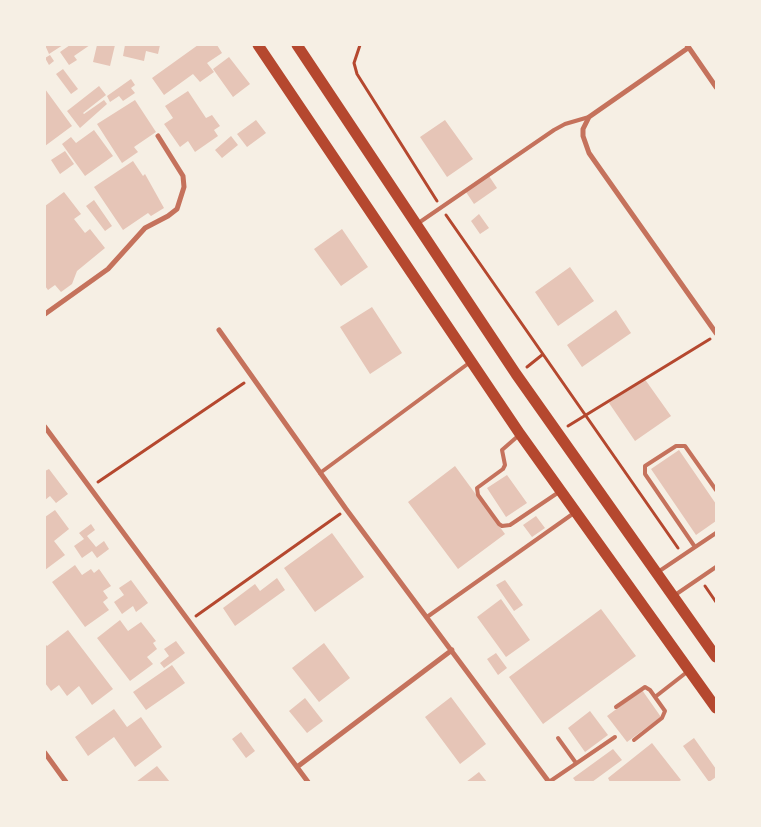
<!DOCTYPE html>
<html>
<head>
<meta charset="utf-8">
<style>
  body { margin:0 }
  #map { position:relative; width:761px; height:827px; overflow:hidden; background:#f6efe4; font-family:Inter,sans-serif }
  canvas { display:block }
  .frame { position:absolute; inset:0; border:46px solid #f6efe4; pointer-events:none }
</style>
</head>
<body>
<div id="map">
<canvas width="761" height="827"></canvas>
<div class="frame"></div>
</div>
<script>
const context = document.querySelector('canvas').getContext('2d');
context.lineJoin = 'round';
function fill(path, color) { context.fillStyle = color; context.fill(path, 'evenodd'); }
const poly = rows => new Path2D(rows.map(r => 'M' + r).join(''));
function trace(path, color, width, dash) { context.strokeStyle = color; context.lineWidth = width; context.lineCap = dash ? 'butt' : 'round'; context.setLineDash(dash || []); context.stroke(path); }
const building = poly([
  [45,45,63,45,49,54],
  [70,45,90,45,74,56,77,60,69,65,60,52],
  [97,45,115,45,110,66,93,62],
  [125,45,160,45,158,54,146,51,144,61,123,56],
  [198,45,217,45,222,53,207,63,214,72,200,82,193,74,164,95,152,78],
  [50,55,54,61,49,65,45,58],
  [229,57,250,84,233,97,213,69],
  [63,69,78,89,71,94,56,74],
  [131,79,135,85,131,88,135,93,123,101,119,96,110,102,107,96],
  [99,86,106,95,83,113,84,114,104,100,107,104,80,128,67,111],
  [45,89,72,126,45,146,46,129],
  [188,91,206,118,212,115,220,126,214,130,218,136,195,152,188,141,180,147,164,124,173,118,165,106],
  [135,100,156,132,134,147,138,152,122,163,97,124],
  [256,120,266,133,247,147,237,134],
  [445,120,473,159,447,177,420,137],
  [94,130,113,156,85,176,62,144,71,137,76,143],
  [231,136,238,145,222,158,215,150],
  [65,151,74,164,60,174,51,160],
  [133,161,143,176,145,174,164,208,151,216,148,213,123,230,94,187],
  [489,176,497,188,474,204,466,192],
  [64,192,81,214,74,219,85,233,90,229,105,248,77,271,72,284,61,292,55,285,48,290,45,286,45,206],
  [94,200,112,226,105,231,86,206],
  [479,214,489,228,480,234,471,221],
  [342,229,368,267,341,286,314,249],
  [570,267,594,301,558,326,535,292],
  [372,307,402,353,370,374,340,327],
  [616,310,631,333,582,367,567,345],
  [644,378,671,416,635,441,609,403],
  [679,450,716,504,716,521,696,535,651,469],
  [455,466,505,534,458,569,408,502],
  [49,469,68,494,56,503,50,496,45,500,45,471],
  [507,475,527,503,506,517,487,488],
  [55,510,69,529,54,541,65,555,45,570,45,517],
  [536,516,545,528,532,537,523,525],
  [91,524,95,530,87,536,96,547,104,541,109,549,97,558,92,551,82,558,74,546,84,539,79,533],
  [332,533,364,577,315,612,284,568],
  [75,565,82,575,91,569,94,573,99,569,111,586,103,591,108,598,103,602,109,610,85,627,52,582],
  [277,578,285,590,235,626,223,608,255,584,260,591],
  [131,580,148,603,136,612,133,606,122,614,114,602,124,595,119,588],
  [505,580,523,605,514,611,496,585],
  [501,599,530,640,506,657,477,617],
  [601,609,636,656,543,724,509,677],
  [120,620,128,631,141,622,156,641,153,643,157,649,147,657,153,664,130,681,97,638],
  [68,630,113,689,92,705,79,686,67,696,59,685,51,691,45,683,45,644,47,646],
  [176,641,185,653,164,668,160,663,169,656,164,649],
  [324,643,350,678,319,702,292,668],
  [496,653,507,668,498,675,487,659],
  [172,665,185,683,146,710,133,692],
  [642,690,661,717,627,742,607,716],
  [451,697,486,744,460,764,425,717],
  [305,698,323,721,307,733,289,711],
  [114,709,127,727,141,717,162,747,135,767,114,737,88,756,75,737],
  [590,711,608,735,585,752,568,728],
  [241,732,255,751,246,758,232,739],
  [694,738,716,769,716,777,709,782,683,746],
  [652,743,681,780,678,782,610,782,608,778],
  [613,749,622,760,592,782,576,782,573,778],
  [157,766,170,782,136,782],
  [479,772,487,782,466,782]
]);
const path = poly([
  [360,45,354,63,357,74,437,201],
  [446,215,678,548],
  [527,367,542,355],
  [568,426,710,339],
  [98,482,244,383],
  [705,586,716,602],
  [196,616,340,514]
]);
const service = poly([
  [417,224,554,130,565,124,589,117],
  [518,436,502,450,505,465,503,469,477,488,478,495,499,524,502,526,510,525,559,492],
  [320,473,469,363],
  [695,547,645,474,645,466,676,446,685,446,716,490],
  [658,572,716,533],
  [675,595,716,567],
  [427,617,574,513],
  [655,697,687,672],
  [616,707,645,687,650,690,665,711,662,718,634,740],
  [558,738,576,763],
  [549,782,615,737]
]);
const minor = poly([
  [687,45,716,87],
  [688,48,589,117,583,129,583,136,589,153,596,163,716,333],
  [45,314,108,269,145,228,168,216,177,209,184,187,183,176,158,136],
  [219,330,346,509,549,782],
  [45,427,308,782],
  [45,753,66,782],
  [297,767,452,650]
]);
const primary = poly([
  [258,45,520,434,716,708],
  [297,45,516,374,716,657]
]);
fill(building, '#e6c5b7');
trace(path, '#b5482f', 3);
trace(service, '#c5725c', 4);
trace(minor, '#c5725c', 5);
trace(primary, '#b5482f', 11);
</script>
</body>
</html>
